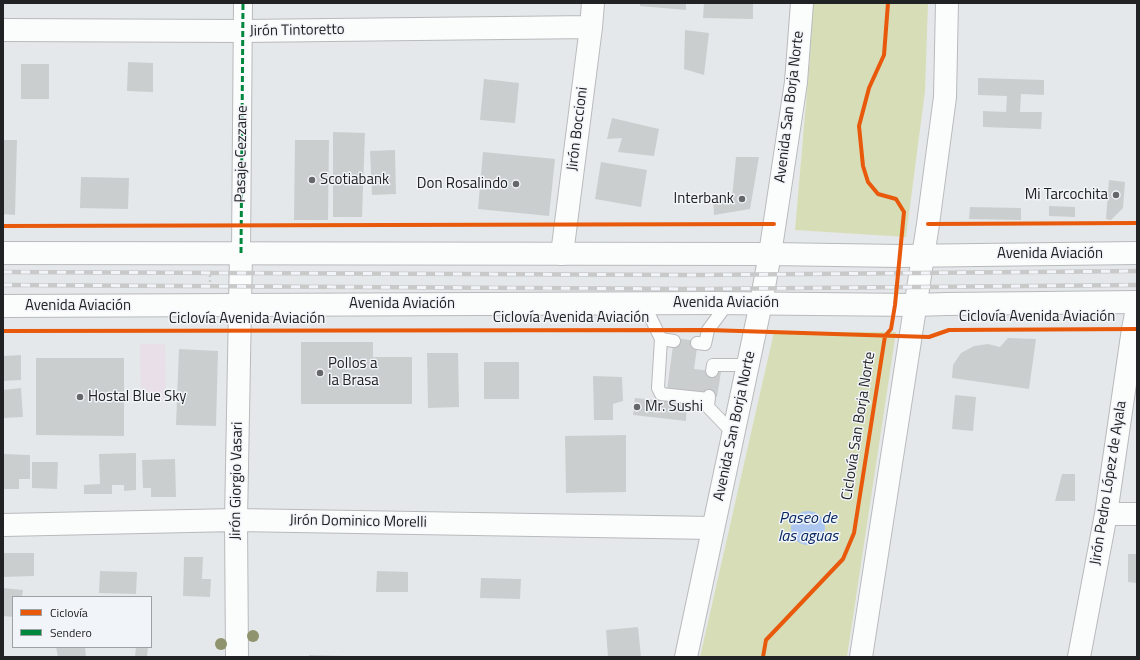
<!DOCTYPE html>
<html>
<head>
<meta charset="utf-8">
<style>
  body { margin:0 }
  #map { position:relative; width:1140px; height:660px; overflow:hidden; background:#e5e8ea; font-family:"Titillium Web",sans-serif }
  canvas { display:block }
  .frame { position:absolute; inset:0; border:4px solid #212223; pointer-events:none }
  .legend { position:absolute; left:12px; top:596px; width:140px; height:52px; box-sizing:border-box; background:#f1f5f9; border:1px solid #9ea1a3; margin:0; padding:5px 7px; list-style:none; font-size:12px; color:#212223 }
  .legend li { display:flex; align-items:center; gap:8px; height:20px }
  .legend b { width:20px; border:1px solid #9ea1a3 }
</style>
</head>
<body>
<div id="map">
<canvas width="1140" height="660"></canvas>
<div class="frame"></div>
<ul class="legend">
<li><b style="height:5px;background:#e8590c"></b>Ciclovía</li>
<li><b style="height:5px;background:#00873e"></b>Sendero</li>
</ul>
</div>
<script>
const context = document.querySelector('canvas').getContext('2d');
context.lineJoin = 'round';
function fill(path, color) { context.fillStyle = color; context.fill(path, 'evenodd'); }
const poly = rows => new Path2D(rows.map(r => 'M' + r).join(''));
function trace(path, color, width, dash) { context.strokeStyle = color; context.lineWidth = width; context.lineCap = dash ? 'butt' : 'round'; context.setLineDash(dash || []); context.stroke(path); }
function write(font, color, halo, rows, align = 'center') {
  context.font = font + ' "Titillium Web",sans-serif'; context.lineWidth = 3; context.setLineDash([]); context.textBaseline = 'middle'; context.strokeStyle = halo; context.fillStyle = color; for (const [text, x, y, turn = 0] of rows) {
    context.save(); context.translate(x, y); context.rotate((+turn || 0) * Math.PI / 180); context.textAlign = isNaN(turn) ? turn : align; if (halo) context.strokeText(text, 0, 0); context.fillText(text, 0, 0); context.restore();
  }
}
const industrial = poly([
  [140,344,165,344,166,401,141,401]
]);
const green = poly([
  [813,3,928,3,925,91,906,237,795,230,810,57],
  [774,332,896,332,847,657,700,657]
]);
const water = poly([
  '791 528a17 17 0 1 1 34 0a17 17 0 1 1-34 0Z'
]);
const building = poly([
  [640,3,686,3,686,10,640,6],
  [704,3,753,3,753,19,703,18],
  [685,30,709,33,704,75,684,69],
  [128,62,153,63,153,92,127,91],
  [21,64,49,64,49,99,21,99],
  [978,78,1044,80,1044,95,1021,94,1020,112,1042,112,1041,129,983,127,983,111,1006,112,1007,96,978,95],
  [484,79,519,83,515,123,480,120],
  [612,118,659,129,654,156,618,152,622,138,607,139],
  [333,132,365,133,362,217,333,217],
  [3,140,17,140,15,215,3,214],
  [295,140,329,140,328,220,294,220],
  [395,150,396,194,372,195,370,151],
  [483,152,555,159,549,216,478,209],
  [736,157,759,157,750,209,714,215,713,197,732,198],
  [601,162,647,170,641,207,595,199],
  [81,177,129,178,128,209,80,208],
  [1109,180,1125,182,1123,208,1111,220,1106,219],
  [1049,206,1075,207,1075,217,1049,216],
  [970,207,1021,208,1021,220,969,219],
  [674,338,698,341,694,369,721,372,717,397,667,390],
  [1008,338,1036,339,1029,389,952,378,953,365,961,353,974,346,988,344,1000,347],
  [301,342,373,342,373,357,412,357,412,404,301,404],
  [179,349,218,351,216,426,176,425],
  [427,353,458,353,459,407,428,408],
  [21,355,21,380,3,381,3,356],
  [36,358,124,358,124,436,36,435],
  [484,362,519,362,519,399,484,399],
  [593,376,622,377,623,401,613,404,613,420,594,420],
  [21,388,23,417,3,418,3,390],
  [955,395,976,397,973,431,952,429],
  [635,398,687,403,686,421,633,415],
  [626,435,626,492,566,493,565,436],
  [136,453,136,490,124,491,124,485,112,485,112,494,84,494,84,485,100,484,99,454],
  [3,454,30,455,30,479,19,479,19,489,3,489],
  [175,459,176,497,151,497,151,488,143,488,142,460],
  [32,462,58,462,57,489,32,488],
  [1062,474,1075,474,1075,501,1055,501],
  [3,553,34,553,34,576,3,577],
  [1128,554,1137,554,1137,583,1128,582],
  [184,557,203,557,202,579,211,579,210,597,183,596],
  [100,571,137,572,136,594,99,593],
  [377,571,408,572,408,592,376,592],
  [481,578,521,579,520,599,480,598],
  [3,588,23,590,22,597,13,597,13,617,3,616],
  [638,627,641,657,608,657,606,630],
  [56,647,85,647,86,657,58,657],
  [136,647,148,647,147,657,135,657],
  [309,655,345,656,345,657,309,657]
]);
const path = poly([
  [210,275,210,286]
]);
const service = poly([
  [644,304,661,339,674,341],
  [661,339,658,388,661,394,709,399],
  [697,343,705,344,708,330,728,303],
  [712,371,713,365,748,365],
  [709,396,708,407,733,433]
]);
const pedestrian = poly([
  [241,253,243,3]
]);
const minor = poly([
  [3,30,243,31,591,27],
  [562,254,591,27,593,3],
  [1106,514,1137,514],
  [3,525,236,520,713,528],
  [237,657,236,520,241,253],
  [1079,657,1106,514,1133,329,1137,309]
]);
const secondary = poly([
  [686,657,761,303,770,254,796,82,802,3],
  [861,657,928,224,945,97,947,3]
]);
const primary = poly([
  [3,253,770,254,900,256,1137,253],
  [3,306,714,303,916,305,946,304,1137,302]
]);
const rail = poly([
  [3,272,696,275,1137,271],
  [3,285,699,289,1137,285]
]);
const quiet = poly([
  [241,253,243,3]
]);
const cycleway = poly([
  [928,224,1137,223],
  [3,226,774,224],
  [3,331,708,330,929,337,949,330,1137,329],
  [763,657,766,640,843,559,854,533,885,336,891,329,895,305,904,212,896,199,878,194,868,182,863,166,859,126,869,88,884,55,888,3]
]);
const trees = [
  [253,636],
  [221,644]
];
const markers = [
  [312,180,4,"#666769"],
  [516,184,4,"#666769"],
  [1116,195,4,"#666769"],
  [742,199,4,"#666769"],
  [320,373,4,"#666769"],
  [80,397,4,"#666769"],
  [637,407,4,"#666769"]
];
const streetNames = [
  ["Jirón Tintoretto",297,31,-1],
  ["Avenida San Borja Norte",790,107,-83],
  ["Jirón Boccioni",578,129,-83],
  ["Pasaje Cezzane",242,154,-89],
  ["Avenida Aviación",1050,254],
  ["Avenida Aviación",726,303],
  ["Avenida Aviación",402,304],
  ["Avenida Aviación",78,306],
  ["Ciclovía Avenida Aviación",1037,317],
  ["Ciclovía Avenida Aviación",571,318],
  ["Ciclovía Avenida Aviación",247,319],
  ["Avenida San Borja Norte",735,426,-78],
  ["Ciclovía San Borja Norte",859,426,-81],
  ["Jirón Giorgio Vasari",237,481,-89],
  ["Jirón Pedro López de Ayala",1109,483,-81],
  ["Jirón Dominico Morelli",358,522,1]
];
const poiNames = [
  ["Scotiabank",320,180],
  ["Don Rosalindo",508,184,"right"],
  ["Mi Tarcochita",1108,195,"right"],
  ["Interbank",734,199,"right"],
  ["Pollos a",328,364],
  ["la Brasa",328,381],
  ["Hostal Blue Sky",88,397],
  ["Mr. Sushi",645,407]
];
const waterNames = [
  ["Paseo de",808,519],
  ["las aguas",808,537]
];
fill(industrial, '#e8dfe8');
fill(green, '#d7deb7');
fill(water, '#adc6ef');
fill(building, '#cbcecf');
trace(service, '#b8babc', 14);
trace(pedestrian, '#b8babc', 20);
trace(minor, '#b8babc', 24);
trace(secondary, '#b8babc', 24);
trace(primary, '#b8babc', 24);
trace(path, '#cececf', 2.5, [2, 3]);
trace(service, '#fbfcfc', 12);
trace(pedestrian, '#fbfcfc', 18);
trace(minor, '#fbfcfc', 22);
trace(secondary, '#fbfcfc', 22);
trace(primary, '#fbfcfc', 22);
trace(rail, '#c9c9ca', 4.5);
trace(rail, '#f1f5f9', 3, [9]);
trace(quiet, '#00873e', 3, [6, 3]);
trace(cycleway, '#e8590c', 4);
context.fillStyle = '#8f936e';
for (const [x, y] of trees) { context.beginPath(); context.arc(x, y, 6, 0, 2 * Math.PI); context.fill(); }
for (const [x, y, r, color] of markers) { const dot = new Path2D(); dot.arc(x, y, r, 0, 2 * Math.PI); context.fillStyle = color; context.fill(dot); trace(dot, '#f1f5f9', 1.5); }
write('15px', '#212223', '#f1f5f9', streetNames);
write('15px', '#212223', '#f1f5f9', poiNames, 'left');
write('italic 16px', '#032361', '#f1f5f9', waterNames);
</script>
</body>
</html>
